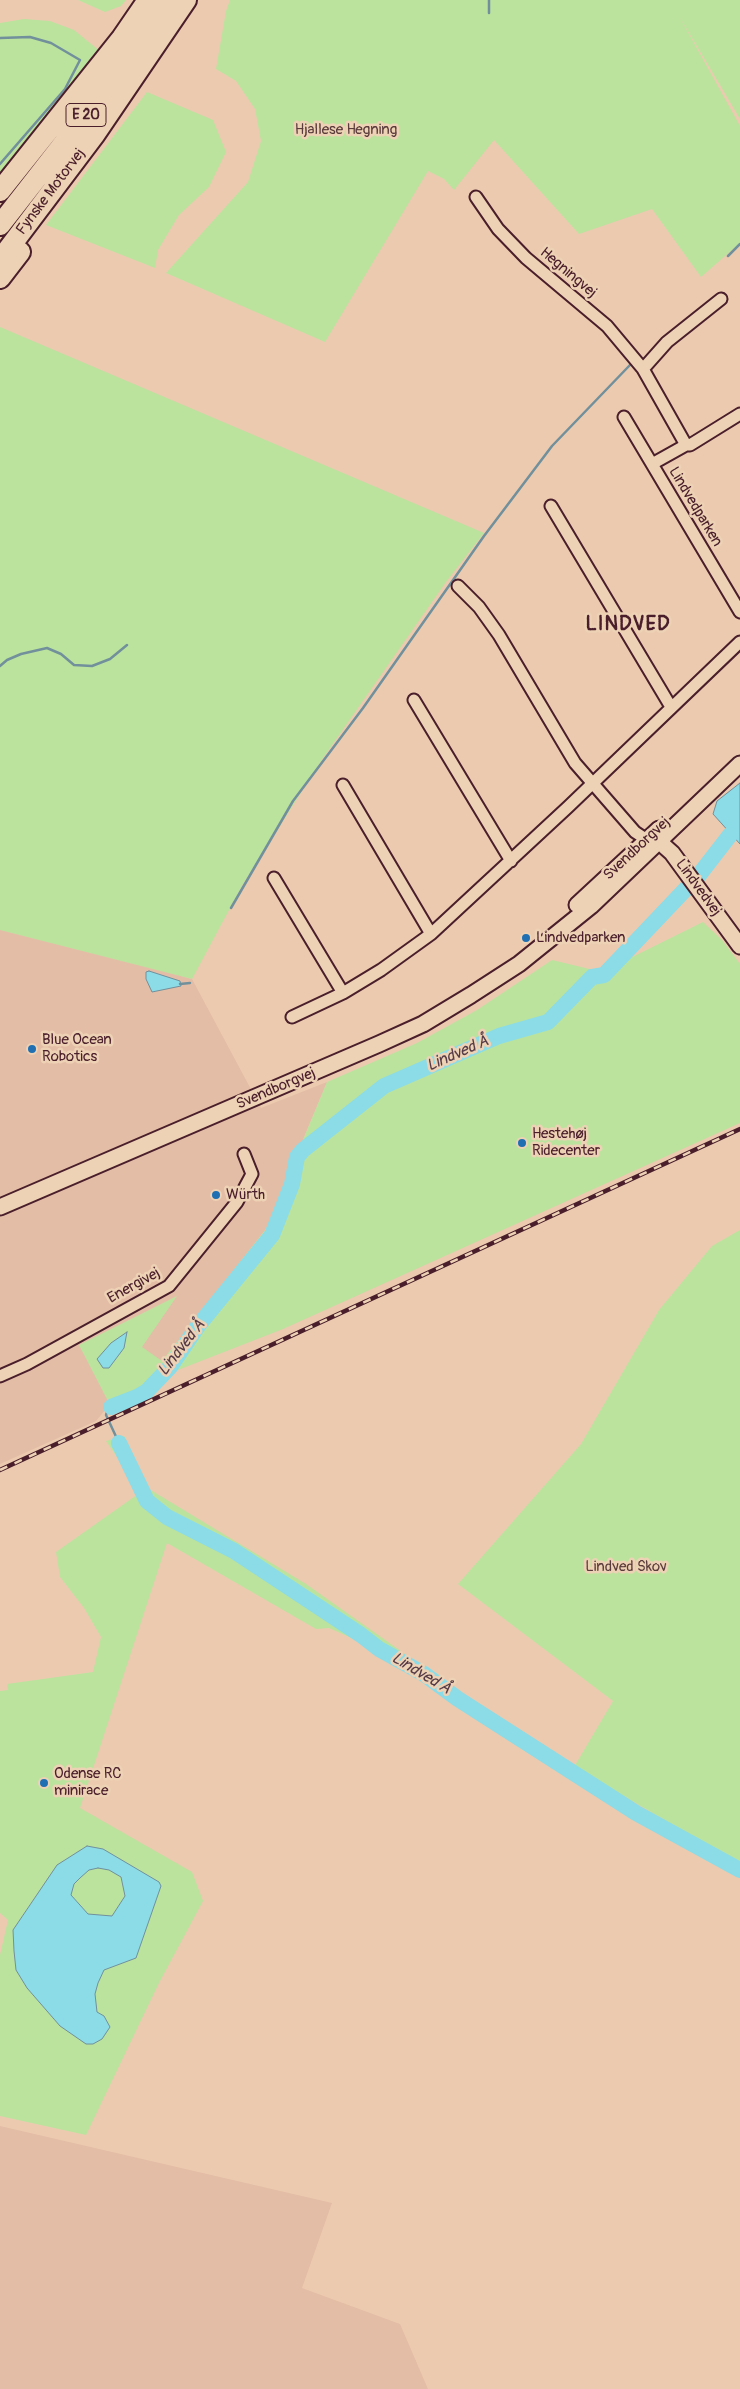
<!DOCTYPE html>
<html>
<head>
<meta charset="utf-8">
<style>
  body { margin:0 }
  canvas { display:block; background:#ebcaaf }
</style>
</head>
<body>
<canvas width="740" height="2389"></canvas>
<script>
const context = document.querySelector('canvas').getContext('2d');
context.lineJoin = 'round';
function fill(path, color) { context.fillStyle = color; context.fill(path, 'evenodd'); }
const poly = rows => new Path2D(rows.map(r => 'M' + r).join(''));
function trace(path, color, width, dash) { context.strokeStyle = color; context.lineWidth = width; context.lineCap = dash ? 'butt' : 'round'; context.setLineDash(dash || []); context.stroke(path); }
function write(font, color, halo, rows, align = 'center') {
  context.font = font + ' Pangolin,sans-serif'; context.lineWidth = 5; context.setLineDash([]); context.textBaseline = 'middle'; context.strokeStyle = halo; context.fillStyle = color; for (const [text, x, y, turn = 0] of rows) {
    context.save(); context.translate(x, y); context.rotate((+turn || 0) * Math.PI / 180); context.textAlign = isNaN(turn) ? turn : align; if (halo) context.strokeText(text, 0, 0); context.fillText(text, 0, 0); context.restore();
  }
}
const built = poly([
  [0,923,192,979,261,1108,327,1082,266,1229,146,1382,110,1404,96,1421,0,1464],
  [0,2126,332,2203,302,2288,400,2324,428,2389,0,2389]
]);
const green = poly([
  [78,0,126,0,121,6,105,12],
  [230,0,740,0,740,119,679,16,740,126,740,243,701,277,652,209,579,234,494,140,454,190,444,179,428,171,325,342,166,273,248,182,261,141,255,109,236,81,216,69,226,11],
  [24,19,50,21,74,30,101,52,0,178,0,23],
  [147,92,213,120,226,152,209,187,179,215,158,250,155,268,46,225],
  [0,327,484,533,446,582,323,758,243,884,192,979,0,930],
  [703,922,722,940,740,964,740,1123,283,1329,160,1377,137,1397,111,1407,79,1345,177,1296,142,1347,162,1361,266,1229,327,1082,417,1043,477,1010,552,960,602,972],
  [740,1230,740,1864,574,1767,613,1701,458,1584,581,1444,659,1310,712,1246],
  [124,1436,149,1489,306,1584,405,1654,401,1660,329,1628,316,1629,167,1543,80,1808,192,1872,203,1901,159,1983,86,2135,0,2116,0,1955,8,1920,0,1913,0,1691,8,1690,7,1684,93,1672,101,1637,84,1608,60,1577,56,1552,141,1492,106,1441]
]);
const water = poly([
  [740,783,740,844,713,814,717,801,740,783],
  [149,971,180,981,181,986,152,992,146,979,146,972,149,971],
  [127,1332,124,1348,109,1368,103,1368,97,1359,111,1343,127,1332],
  [87,1846,103,1849,159,1882,161,1886,136,1958,104,1970,98,1983,95,1994,97,2012,104,2016,110,2027,102,2039,93,2044,86,2044,60,2026,27,1988,16,1970,14,1951,13,1930,57,1865,87,1846],
  [98,1868,109,1870,121,1877,125,1896,112,1916,88,1914,71,1895,74,1884,80,1878,89,1870,98,1868]
]);
const stream = poly([
  [489,13,489,0],
  [0,38,30,37,51,43,80,60,65,89,0,164],
  [728,256,740,244],
  [0,666,7,660,21,654,47,648,61,654,74,665,92,666,110,659,127,645],
  [231,908,293,801,363,708,484,536,552,446,630,365],
  [180,984,190,983],
  [111,1407,108,1408,106,1415,119,1443]
]);
const river = poly([
  [111,1407,137,1397,147,1391,170,1367,198,1326,272,1235,292,1184,297,1157,303,1150,384,1086,499,1036,548,1022,592,977,604,975,699,875,730,835],
  [119,1443,147,1501,167,1517,234,1551,361,1635,379,1649,424,1674,458,1699,636,1813,740,1870]
]);
const street = poly([
  [476,197,498,229,526,258,607,326,643,369,686,445,652,464],
  [643,369,667,342,721,299],
  [624,417,740,612],
  [686,445,690,445,740,414],
  [551,506,671,707],
  [458,586,479,607,499,635,575,763,635,832,647,840],
  [414,700,511,861],
  [343,785,431,934],
  [274,878,343,993],
  [292,1017,343,993,381,970,431,934,568,807,740,642],
  [0,1376,27,1364,169,1286,237,1202,252,1174,244,1154]
]);
const secondary = poly([
  [651,841,663,845,672,853,740,946],
  [577,905,659,829],
  [0,1207,379,1044,423,1024,471,995,519,964,591,906,740,764]
]);
const highway = poly([
  [0,191,122,38,148,0],
  [0,225,103,93,167,0],
  [0,260,95,134,186,0],
  [0,278,20,252]
]);
const rail = poly([
  [0,1470,740,1129]
]);
const markers = [
  [526,938,5,"#1f6fb2"],
  [32,1049,5,"#1f6fb2"],
  [522,1143,5,"#1f6fb2"],
  [216,1195,5,"#1f6fb2"],
  [44,1783,5,"#1f6fb2"]
];
const shields = [
  [86,115,40]
];
const shieldNames = [
  ["E 20",86,115]
];
const parkNames = [
  ["Hjallese Hegning",346,130],
  ["Lindved Skov",626,1567]
];
const streetNames = [
  ["Fynske Motorvej",51,192,-53],
  ["Hegningvej",568,273,40],
  ["Lindvedparken",695,507,59],
  ["Svendborgvej",637,849,-43],
  ["Lindvedvej",698,888,54],
  ["Svendborgvej",276,1089,-23],
  ["Energivej",134,1286,-29]
];
const poiNames = [
  ["Lindvedparken",536,938],
  ["Blue Ocean",42,1040],
  ["Robotics",42,1057],
  ["Hestehøj",532,1134],
  ["Ridecenter",532,1151],
  ["Würth",226,1195],
  ["Odense RC",54,1774],
  ["minirace",54,1791]
];
const waterNames = [
  ["Lindved Å",458,1054,-24],
  ["Lindved Å",182,1348,-52],
  ["Lindved Å",421,1674,31]
];
const districtNames = [
  ["LINDVED",628,625]
];
fill(built, '#e4bda6');
fill(green, '#bbe39e');
fill(water, '#8bdce7');
trace(water, '#71909c', 1);
trace(stream, '#71909c', 2.5);
trace(river, '#8bdce7', 16);
trace(street, '#4a1f2b', 15);
trace(secondary, '#4a1f2b', 19);
trace(highway, '#4a1f2b', 24);
trace(street, '#eed2b5', 11);
trace(secondary, '#eed2b5', 15);
trace(highway, '#eed2b5', 20);
trace(rail, '#4a1f2b', 4.5);
trace(rail, '#eed2b5', 2.5, [8]);
for (const [x, y, r, color] of markers) { const dot = new Path2D(); dot.arc(x, y, r, 0, 2 * Math.PI); context.fillStyle = color; context.fill(dot); trace(dot, '#eed2b5', 2); }
for (const [x, y, w] of shields) { const box = new Path2D(); box.roundRect(x - w / 2, y - 11.5, w, 23, 4); context.fillStyle = '#eed2b5'; context.fill(box); trace(box, '#4a1f2b', 1); }
write('bold 14px', '#4a1f2b', null, shieldNames);
write('15px', '#5b3c3c', '#eed2b5', parkNames);
write('15px', '#4a1f2b', '#eed2b5', streetNames);
write('15px', '#4a1f2b', '#eed2b5', poiNames, 'left');
write('italic 16px', '#543b47', '#eed2b5', waterNames);
context.letterSpacing = '1px';
write('bold 20px', '#4a1f2b', '#eed2b5', districtNames);
context.letterSpacing = '0px';
</script>
</body>
</html>
